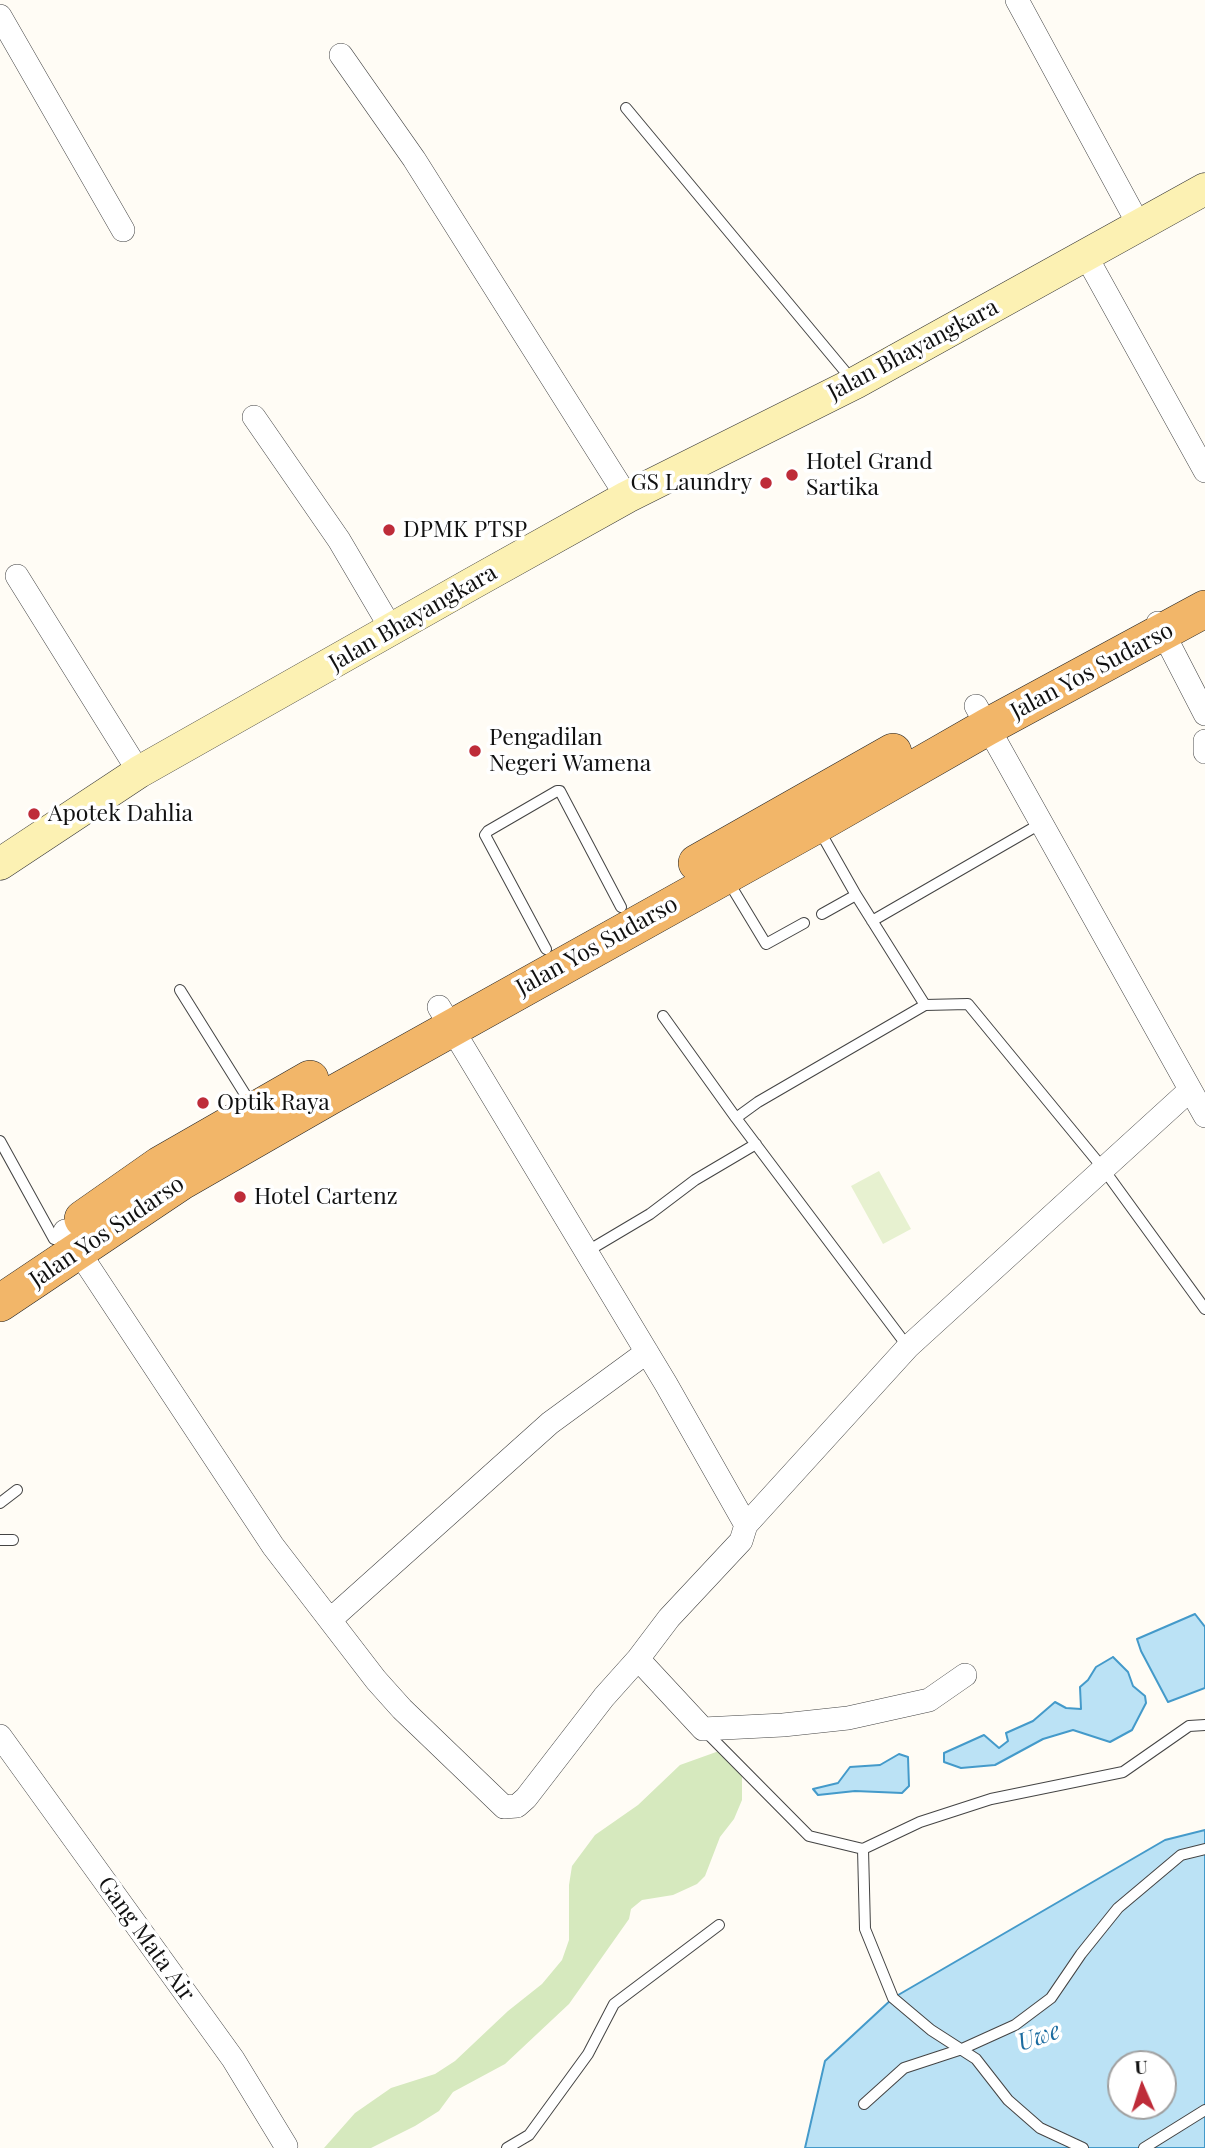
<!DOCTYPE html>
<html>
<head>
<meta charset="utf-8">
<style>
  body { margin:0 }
  #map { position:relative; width:1205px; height:2148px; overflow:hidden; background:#fffcf5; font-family:"Playfair Display",serif }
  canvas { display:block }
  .north { position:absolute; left:1107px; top:2050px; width:70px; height:70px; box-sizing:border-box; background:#fff; border:2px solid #a0a0a0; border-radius:50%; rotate:357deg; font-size:19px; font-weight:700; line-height:28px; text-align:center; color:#111 }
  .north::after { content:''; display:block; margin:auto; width:24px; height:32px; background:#be2c39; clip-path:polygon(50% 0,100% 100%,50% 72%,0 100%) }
</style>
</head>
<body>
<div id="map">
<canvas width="1205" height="2148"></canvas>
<div class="north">U</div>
</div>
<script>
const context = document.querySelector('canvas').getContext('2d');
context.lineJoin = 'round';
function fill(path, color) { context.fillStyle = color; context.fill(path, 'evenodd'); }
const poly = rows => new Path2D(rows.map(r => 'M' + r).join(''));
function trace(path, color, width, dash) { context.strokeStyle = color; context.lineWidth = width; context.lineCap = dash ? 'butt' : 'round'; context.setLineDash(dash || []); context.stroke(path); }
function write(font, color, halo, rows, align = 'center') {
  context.font = font + ' "Playfair Display",serif'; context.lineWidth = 7; context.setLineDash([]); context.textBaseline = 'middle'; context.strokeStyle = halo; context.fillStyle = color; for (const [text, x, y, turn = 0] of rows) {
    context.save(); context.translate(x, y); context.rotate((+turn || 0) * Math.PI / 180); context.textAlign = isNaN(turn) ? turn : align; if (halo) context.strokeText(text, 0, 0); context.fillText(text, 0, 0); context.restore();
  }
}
const green = poly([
  [719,1751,742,1768,742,1800,734,1819,720,1837,705,1876,697,1884,673,1895,642,1900,631,1909,629,1919,569,2004,505,2064,453,2092,439,2111,415,2126,371,2148,324,2148,355,2113,391,2088,435,2074,455,2061,508,2011,542,1984,562,1960,569,1940,569,1885,572,1866,595,1835,638,1805,680,1765]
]);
const pitch = poly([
  [879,1171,911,1229,883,1244,851,1186]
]);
const water = poly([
  [1195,1614,1205,1627,1205,1688,1168,1702,1141,1651,1137,1639,1195,1614],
  [1113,1657,1128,1672,1133,1686,1145,1696,1146,1703,1132,1730,1110,1742,1073,1730,1043,1739,995,1765,961,1768,944,1762,944,1753,984,1735,999,1748,1008,1741,1006,1733,1033,1721,1055,1702,1066,1708,1081,1709,1080,1687,1088,1680,1096,1667,1113,1657],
  [899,1754,908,1757,909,1786,902,1793,855,1791,818,1795,813,1789,838,1783,850,1767,880,1765,899,1754],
  [1205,1830,1205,2148,805,2148,825,2061,893,1998,1165,1840,1205,1830],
  [1121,2064,1163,2064,1163,2106,1121,2106,1121,2064]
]);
const service = poly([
  [626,108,853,381],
  [818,828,856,895,822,914],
  [728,881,766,944,804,923],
  [872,921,1040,824],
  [546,949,485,835,488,831,557,791,560,791,621,907],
  [180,990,253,1107],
  [925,1005,968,1004,1102,1167,1205,1309],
  [663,1016,736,1118,908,1347],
  [736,1118,758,1102,925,1005,856,895],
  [0,1141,54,1239],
  [586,1252,650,1214,695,1180,756,1144],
  [0,1503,17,1490],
  [0,1540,13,1540],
  [705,1731,809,1836,863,1849,920,1822,991,1799,1123,1772,1189,1726,1205,1725],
  [863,1849,865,1929,893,1998,931,2030,976,2059,1008,2100,1040,2128,1083,2148],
  [864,2104,904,2068,962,2049,1015,2025,1051,1998,1081,1954,1118,1908,1181,1855,1205,1849],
  [507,2148,529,2135,588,2054,614,2004,719,1925],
  [1144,2148,1205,2110]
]);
const minor = poly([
  [1017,0,1140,227],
  [0,16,123,230],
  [341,55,414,159,627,497],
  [1086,256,1205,471],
  [254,417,339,540,392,630],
  [17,576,139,772],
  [1158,623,1205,714],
  [976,706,1205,1116],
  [1205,741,1205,752],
  [439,1007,666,1384,746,1525],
  [65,1231,273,1546,376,1680,402,1709,504,1807,517,1806,526,1798,604,1697,638,1659,669,1618,741,1541,746,1525,908,1347,1190,1090],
  [330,1620,550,1423,647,1352],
  [638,1659,703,1729,783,1725,848,1718,929,1700,965,1675],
  [0,1736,233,2059,286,2146,285,2148]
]);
const secondary = poly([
  [0,864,139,772,473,583,627,497,855,383,1205,189]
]);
const trunk = poly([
  [697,863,893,752],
  [83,1219,160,1165,310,1079],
  [0,1303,182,1181,330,1096,816,825,987,727,1205,609]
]);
const markers = [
  [792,475,7,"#be2c39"],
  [766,483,7,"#be2c39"],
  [389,530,7,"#be2c39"],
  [475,751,7,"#be2c39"],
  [34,814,7,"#be2c39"],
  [203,1103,7,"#be2c39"],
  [240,1197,7,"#be2c39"]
];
const streetNames = [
  ["Jalan Bhayangkara",913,350,-28],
  ["Jalan Bhayangkara",413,618,-30],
  ["Jalan Yos Sudarso",1092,671,-28],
  ["Jalan Yos Sudarso",597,946,-29],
  ["Jalan Yos Sudarso",107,1232,-34],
  ["Gang Mata Air",146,1939,54]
];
const poiNames = [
  ["Hotel Grand",806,462],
  ["Sartika",806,488],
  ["GS Laundry",752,483,"right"],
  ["DPMK PTSP",403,530],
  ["Pengadilan",489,738],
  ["Negeri Wamena",489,764],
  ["Apotek Dahlia",48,814],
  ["Optik Raya",217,1103],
  ["Hotel Cartenz",254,1197]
];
const waterNames = [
  ["Uwe",1039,2037,-19]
];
fill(green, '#d6e9be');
fill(pitch, '#e7f1d0');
fill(water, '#bbe2f5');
trace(water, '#449aca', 2);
trace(service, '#444', 12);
trace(minor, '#444', 24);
trace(secondary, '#333', 33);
trace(trunk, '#222', 38);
trace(service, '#fff', 10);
trace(minor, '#fff', 23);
trace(secondary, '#fcf1b3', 32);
trace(trunk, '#f2b669', 37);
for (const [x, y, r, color] of markers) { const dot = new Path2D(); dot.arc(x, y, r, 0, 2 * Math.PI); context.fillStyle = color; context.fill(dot); trace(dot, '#fff', 2.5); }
write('23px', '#111', '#fff', streetNames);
write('23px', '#111', '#fff', poiNames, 'left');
write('italic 24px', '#1c6ca0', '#fff', waterNames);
</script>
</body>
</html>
